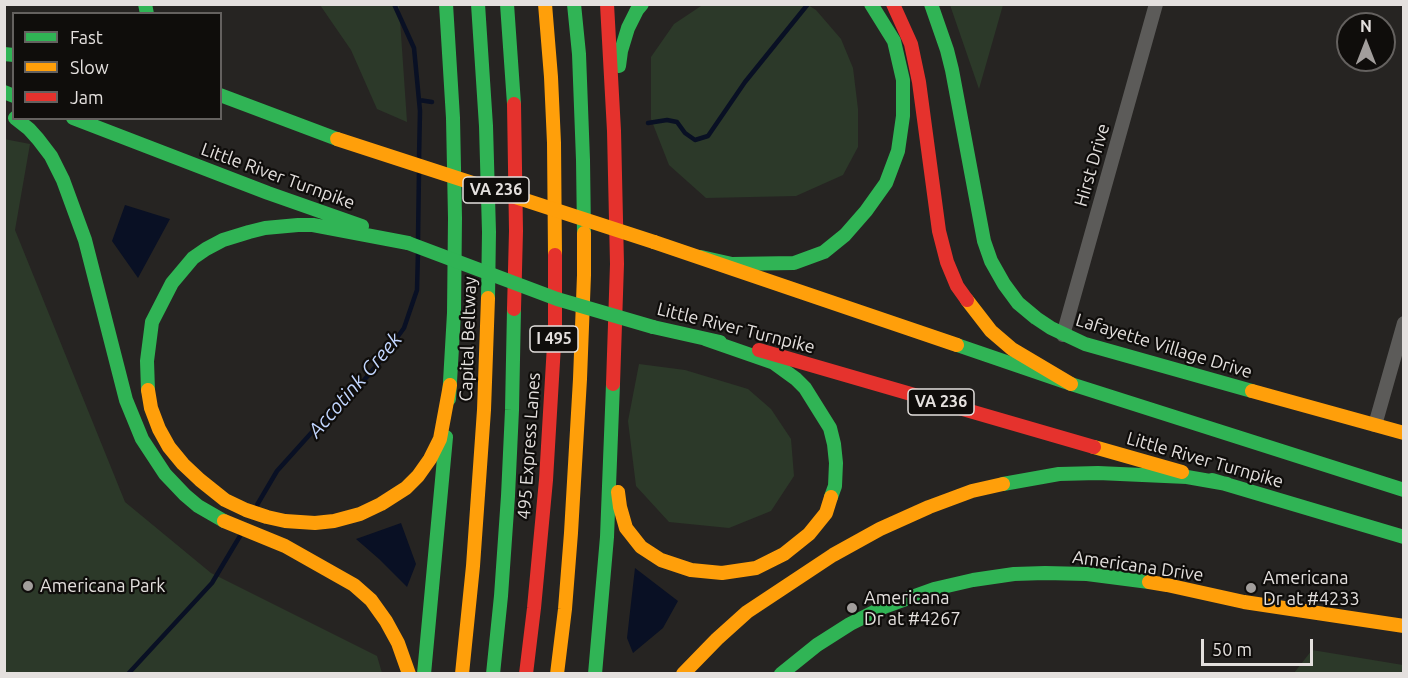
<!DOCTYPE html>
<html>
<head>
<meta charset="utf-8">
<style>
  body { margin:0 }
  #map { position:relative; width:1408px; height:678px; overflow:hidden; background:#262422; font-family:Ubuntu,sans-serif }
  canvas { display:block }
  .frame { position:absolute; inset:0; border:6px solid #e4e0de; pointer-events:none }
  .legend { position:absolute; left:12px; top:12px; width:210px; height:108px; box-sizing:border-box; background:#0f0d0b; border:2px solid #64615f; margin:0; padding:8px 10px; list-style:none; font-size:18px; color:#e4e0de }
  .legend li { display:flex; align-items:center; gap:12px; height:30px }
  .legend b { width:30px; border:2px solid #64615f }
  .north { position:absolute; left:1336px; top:12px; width:60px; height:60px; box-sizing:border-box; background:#0f0d0b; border:2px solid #64615f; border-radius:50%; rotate:0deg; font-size:16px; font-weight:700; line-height:24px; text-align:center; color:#e4e0de }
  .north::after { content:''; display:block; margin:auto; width:21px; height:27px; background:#a29e9c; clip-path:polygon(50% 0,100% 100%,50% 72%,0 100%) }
  .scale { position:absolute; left:1201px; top:639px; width:112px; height:27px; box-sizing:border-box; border:3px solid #e4e0de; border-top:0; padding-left:8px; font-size:18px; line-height:21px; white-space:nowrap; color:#e4e0de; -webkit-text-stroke:4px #0f0d0b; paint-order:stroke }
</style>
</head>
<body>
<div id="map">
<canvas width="1408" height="678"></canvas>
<div class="frame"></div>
<ul class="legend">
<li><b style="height:8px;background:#30b455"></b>Fast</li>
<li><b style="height:8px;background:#ff9f0a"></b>Slow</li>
<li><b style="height:8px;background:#e5322d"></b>Jam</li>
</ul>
<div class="north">N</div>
<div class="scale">50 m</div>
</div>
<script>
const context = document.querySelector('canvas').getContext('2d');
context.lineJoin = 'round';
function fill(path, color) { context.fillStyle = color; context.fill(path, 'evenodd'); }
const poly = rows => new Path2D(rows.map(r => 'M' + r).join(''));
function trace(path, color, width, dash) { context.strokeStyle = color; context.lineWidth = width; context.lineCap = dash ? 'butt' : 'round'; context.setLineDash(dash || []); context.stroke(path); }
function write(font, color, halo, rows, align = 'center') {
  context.font = font + ' Ubuntu,sans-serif'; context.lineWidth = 4.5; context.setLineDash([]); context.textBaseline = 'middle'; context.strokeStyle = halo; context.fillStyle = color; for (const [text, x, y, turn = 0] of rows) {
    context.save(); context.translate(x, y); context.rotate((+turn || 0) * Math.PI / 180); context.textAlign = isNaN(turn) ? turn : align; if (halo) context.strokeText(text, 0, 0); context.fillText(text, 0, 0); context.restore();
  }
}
const green = poly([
  [704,4,808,5,816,10,841,39,853,68,858,109,858,147,843,175,796,196,706,198,669,165,651,119,651,57,674,24],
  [320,5,399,5,407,122,377,109,351,50],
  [950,5,1003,5,979,89],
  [4,139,30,144,15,230,125,502,211,573,377,656,382,673,5,673],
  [639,364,685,370,748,389,771,409,791,439,794,476,771,511,729,528,669,522,636,486,628,421],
  [1312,650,1403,665,1403,673,1294,673]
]);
const water = poly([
  [125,205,170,219,138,278,112,241],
  [401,523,416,564,407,587,379,559,356,539],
  [635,568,678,601,663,628,633,653,627,638]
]);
const stream = poly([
  [394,4,414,48,420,111,419,159],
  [419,100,432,102],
  [648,123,667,120,677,122,685,133,695,140,708,136,745,82,808,4],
  [418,240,419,171],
  [257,505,277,471,313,431,353,393,377,365,404,328,417,290,418,252],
  [128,674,212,583,240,536]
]);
const street = poly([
  [1063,335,1156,4],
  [1375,425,1404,323]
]);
const fast = poly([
  [145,4,147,14],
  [446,4,453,118,455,218,454,313,449,399],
  [478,4,486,126,489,232,488,298],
  [507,4,514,104],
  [574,4,579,54,583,160,584,233],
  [931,4,947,50,952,70,984,241,991,261,1004,284,1018,303,1036,318,1051,328,1085,344,1252,391],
  [4,54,14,55],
  [619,66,621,51,628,28,637,10,642,4],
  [4,92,14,96],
  [220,95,337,139],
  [15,118,29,129,38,139,51,156,63,180,85,240,126,400,142,439,165,474,185,495,198,506,224,521],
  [73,118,268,193,362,226],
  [701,257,732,264,794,263,824,252,845,235,866,211,886,183,898,151,903,116,903,80,894,41,871,4],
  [653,327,720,342],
  [705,339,774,363,796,379,805,388,830,428,834,444,836,463,835,486,831,497],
  [957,345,1071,384,1404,490],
  [148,390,147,361,152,322,172,283,193,258,206,249,223,240,249,232,265,228,298,225,313,225,408,243],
  [1212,480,1404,537],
  [1003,484,1059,474,1098,473,1187,477,1227,484],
  [424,674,446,437],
  [493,674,501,596,508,496,512,410,514,309],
  [595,674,607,537,613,384],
  [781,674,817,645,850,624,884,607,934,589,973,580,1014,574,1045,573,1087,574,1149,582]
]);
const slow = poly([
  [545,4,551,77,554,143,555,255],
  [654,242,957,345],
  [967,300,991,331,1012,349,1071,384],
  [148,390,151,408,159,429,169,447,183,464,200,480,225,500,246,510,267,517,285,521,315,523,334,521,360,514,381,504,406,488,418,476,430,459,440,439,450,385],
  [1252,391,1404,433],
  [1094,447,1182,472],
  [618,492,620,507,626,528,641,547,661,560,691,570,722,573,756,568,784,554,809,534,826,513,831,497],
  [224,521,285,546,354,585,371,600,386,621,398,643,409,674],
  [1149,582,1167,585,1244,602,1404,626],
  [462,674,473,566,484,410,488,298],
  [557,674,565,609,571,533,580,379,584,275,584,233],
  [683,674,717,639,747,612,833,555,880,529,929,507,972,491,1003,484]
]);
const jam = poly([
  [607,4,614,131,617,264,613,384],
  [893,4,911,44,919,82,939,231,947,262,957,286,967,300],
  [514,104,516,231,514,309],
  [759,350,1094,447],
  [526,674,534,608,546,480,555,328,555,255]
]);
const fastBridge = poly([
  [408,243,557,299,653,327]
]);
const slowBridge = poly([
  [337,139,654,242]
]);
const markers = [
  [28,586,6,"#a29e9c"],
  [1251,588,6,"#a29e9c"],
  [852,608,6,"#a29e9c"]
];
const shields = [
  [496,190,66],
  [554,339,48],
  [941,402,66]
];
const shieldNames = [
  ["VA 236",496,190],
  ["I 495",554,339],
  ["VA 236",941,402]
];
const streetNames = [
  ["Hirst Drive",1092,165,-74],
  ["Little River Turnpike",278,176,20],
  ["Little River Turnpike",736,328,14],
  ["Capital Beltway",468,339,-88],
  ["Lafayette Village Drive",1164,346,17],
  ["495 Express Lanes",529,446,-86],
  ["Little River Turnpike",1205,460,16],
  ["Americana Drive",1138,566,8]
];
const poiNames = [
  ["Americana",1263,578],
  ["Dr at #4233",1263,599],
  ["Americana Park",40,586],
  ["Americana",864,598],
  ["Dr at #4267",864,619]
];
const waterNames = [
  ["Accotink Creek",355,385,-49]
];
fill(green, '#2c3929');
fill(water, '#091024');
trace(stream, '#091024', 4.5);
trace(street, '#5c5b59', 14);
trace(fast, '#30b455', 14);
trace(slow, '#ff9f0a', 14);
trace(jam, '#e5322d', 14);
trace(fastBridge, '#30b455', 14);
trace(slowBridge, '#ff9f0a', 14);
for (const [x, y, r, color] of markers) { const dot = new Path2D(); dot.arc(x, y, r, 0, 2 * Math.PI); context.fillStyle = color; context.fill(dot); trace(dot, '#0f0d0b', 2); }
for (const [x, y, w] of shields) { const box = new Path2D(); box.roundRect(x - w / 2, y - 13, w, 26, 4.5); context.fillStyle = '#0f0d0b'; context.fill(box); trace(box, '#e4e0de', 1.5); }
write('bold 16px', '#e4e0de', null, shieldNames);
write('18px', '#e4e0de', '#0f0d0b', streetNames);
write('18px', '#e4e0de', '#0f0d0b', poiNames, 'left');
write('italic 20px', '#c2d6ff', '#0f0d0b', waterNames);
</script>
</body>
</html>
